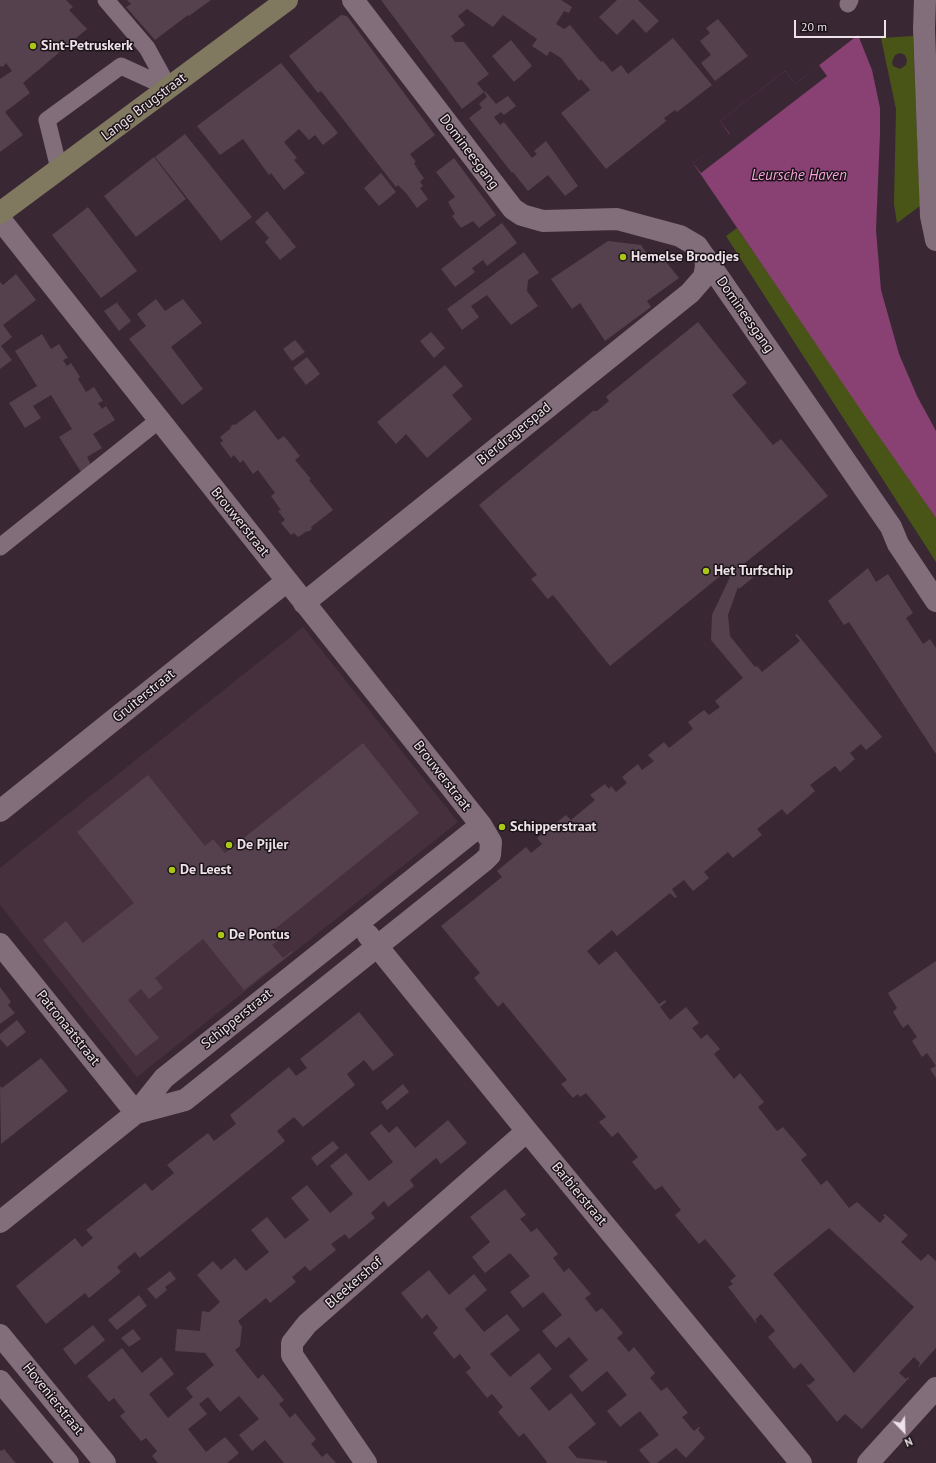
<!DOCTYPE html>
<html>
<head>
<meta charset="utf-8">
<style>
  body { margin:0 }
  #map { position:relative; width:936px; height:1463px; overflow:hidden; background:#392833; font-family:"PT Sans",sans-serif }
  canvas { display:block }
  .north { position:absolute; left:884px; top:1411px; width:40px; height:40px; -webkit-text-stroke:3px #1b1318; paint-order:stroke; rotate:157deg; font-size:11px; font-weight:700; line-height:16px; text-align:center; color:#eee2e9 }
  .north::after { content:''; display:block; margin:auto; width:14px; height:18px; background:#eee2e9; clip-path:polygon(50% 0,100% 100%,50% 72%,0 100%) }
  .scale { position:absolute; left:794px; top:20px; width:92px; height:18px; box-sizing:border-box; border:2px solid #eee2e9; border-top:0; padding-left:5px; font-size:12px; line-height:14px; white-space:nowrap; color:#eee2e9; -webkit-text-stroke:3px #1b1318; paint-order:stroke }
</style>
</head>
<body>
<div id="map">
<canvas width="936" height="1463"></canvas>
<div class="north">N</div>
<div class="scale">20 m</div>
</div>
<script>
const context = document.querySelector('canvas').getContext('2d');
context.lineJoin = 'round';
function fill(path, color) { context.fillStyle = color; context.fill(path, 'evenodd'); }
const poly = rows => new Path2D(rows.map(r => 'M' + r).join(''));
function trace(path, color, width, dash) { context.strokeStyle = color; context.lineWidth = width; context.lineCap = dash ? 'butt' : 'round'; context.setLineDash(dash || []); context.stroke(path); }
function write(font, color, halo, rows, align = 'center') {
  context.font = font + ' "PT Sans",sans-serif'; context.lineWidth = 3; context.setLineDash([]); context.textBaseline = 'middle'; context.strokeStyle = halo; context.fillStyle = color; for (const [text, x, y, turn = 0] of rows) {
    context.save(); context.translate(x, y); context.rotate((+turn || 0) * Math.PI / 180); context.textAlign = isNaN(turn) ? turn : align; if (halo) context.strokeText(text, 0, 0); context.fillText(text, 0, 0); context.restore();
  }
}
const built = poly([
  [303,627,458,822,137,1077,0,905,0,868]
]);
const green = poly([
  [913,36,920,206,897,223,894,204,896,109,881,38],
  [900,53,905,55,907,60,906,65,900,69,893,66,892,62,895,55],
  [737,228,936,518,936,562,726,236]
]);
const water = poly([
  [858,35,872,70,880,108,880,134,876,230,881,290,899,354,917,396,936,431,936,518,871,425,693,163,730,135,720,121,785,71,795,84]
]);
const pier = poly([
  [819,65,827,76,701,173,693,163,730,134,720,121,785,71,795,84]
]);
const building = poly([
  [0,0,66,0,73,7,69,10,87,29,23,83,30,93,5,112,23,135,0,152,0,79,12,71,6,63,3,67,0,66],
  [127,0,211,0,189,16,188,15,155,40,126,7,131,4],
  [381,0,561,0,572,7,569,13,564,11,556,24,564,29,570,25,601,62,603,61,612,72,621,65,628,74,673,38,712,85,677,112,675,110,664,118,666,121,665,122,606,169,561,113,590,90,581,79,579,81,561,58,550,51,547,56,532,46,537,39,503,15,493,27,467,9,458,16,465,25,451,36,455,42,464,42,489,74,477,83,484,92,462,109],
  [617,0,638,0,659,21,646,33,633,19,617,35,599,17],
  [341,15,347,16,435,135,410,154,416,162,414,163,418,170,424,178,420,182,423,186,420,188,428,199,417,208,406,193,398,185,396,187,321,91,318,93,289,56],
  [718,19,748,56,715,81,701,63,711,55,700,41,710,33,706,28],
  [511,40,532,66,514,82,492,56],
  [281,63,338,133,323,145,315,135,309,140,299,129,284,142,297,158,294,160,305,173,284,190,271,173,269,175,243,139,220,155,197,126],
  [485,91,496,104,508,96,516,106,504,115,501,112,494,117,500,125,504,122,532,158,537,154,534,151,546,141,578,186,565,196,548,175,528,191,513,172,512,173,469,118,482,108,479,104,487,97,484,92],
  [185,134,252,217,221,241,155,157],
  [154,157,186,199,136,237,104,196],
  [454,158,496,215,479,228,473,221,461,228,452,216,455,214,448,202,455,197,436,172],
  [381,173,396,192,379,206,364,188],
  [88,207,137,271,101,298,52,235],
  [267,211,296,247,280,260,265,242,269,238,255,222],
  [502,223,517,243,487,266,483,260,472,268,475,272,455,287,441,269],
  [608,241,641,245,654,264,663,258,679,278,647,301,651,307,605,341,580,303,572,309,551,279],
  [524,252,539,273,528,280,527,291,538,306,511,325,487,295,471,306,479,317,462,330,447,309],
  [16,274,36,300,3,325,12,337,1,346,12,360,0,369,0,282,3,285],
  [156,299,165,311,183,299,202,323,171,347,203,389,182,405,129,339,146,326,137,314],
  [119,301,117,303,131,321,119,331,104,311],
  [698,322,747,383,732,395,773,445,781,439,828,496,745,563,755,576,739,589,738,587,728,615,730,636,755,667,757,666,762,672,800,641,795,635,797,634,882,737,866,750,861,744,850,753,855,759,840,772,835,766,810,785,815,791,787,815,782,809,757,829,762,835,733,858,728,852,704,872,709,878,693,891,684,880,672,889,677,897,675,898,670,893,617,936,612,930,587,951,599,965,616,951,659,1004,665,1000,666,1002,660,1007,670,1020,686,1007,699,1023,692,1028,701,1039,707,1034,720,1049,714,1054,734,1079,740,1073,764,1102,758,1107,777,1131,783,1127,807,1155,801,1160,821,1185,827,1180,849,1208,857,1202,880,1223,885,1217,883,1215,885,1214,908,1235,901,1242,921,1261,928,1254,936,1261,936,1348,918,1368,920,1363,914,1357,899,1373,906,1379,908,1377,909,1378,862,1429,845,1414,837,1422,806,1384,809,1385,815,1380,801,1363,794,1369,768,1337,775,1331,761,1314,755,1320,757,1322,756,1323,728,1287,733,1284,730,1281,736,1276,705,1239,699,1244,675,1215,681,1210,662,1186,655,1190,632,1162,638,1157,618,1132,612,1137,599,1122,606,1117,586,1093,580,1097,578,1094,573,1098,561,1084,567,1080,503,1002,498,1007,474,978,480,973,441,926,502,877,497,871,526,847,531,853,542,844,537,838,566,815,571,820,595,800,590,795,605,784,609,789,611,786,616,792,627,783,622,777,638,764,642,770,654,761,648,755,664,742,669,748,693,729,688,722,704,710,709,715,720,707,715,701,743,678,711,640,712,615,730,577,725,572,610,666,553,595,548,599,546,597,531,579,537,575,479,505,593,411,597,411,609,401,606,397,608,395],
  [829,1228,914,1307,854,1373,773,1274],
  [431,332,445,348,434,358,420,341],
  [42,334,51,349,59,344,68,358,63,360,67,366,71,363,80,377,78,379,86,392,94,387,103,401,98,403,102,409,106,406,115,420,93,434,102,448,87,457,91,465,81,472,59,437,72,429,51,395,33,406,41,418,25,428,9,403,37,386,15,351],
  [295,340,305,352,292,361,283,349],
  [307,357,320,374,306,385,293,368],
  [445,365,463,386,452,395,472,419,427,458,406,434,396,444,377,422],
  [255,410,278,440,284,436,300,456,295,460,311,479,309,480,333,510,311,527,312,529,308,532,307,531,298,537,294,533,291,535,281,523,285,520,278,511,281,510,271,496,275,493,258,470,253,474,243,460,240,463,234,455,231,458,220,443,223,441,220,437,231,428,230,427,234,424,235,425],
  [868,568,876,582,888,574,913,613,906,618,923,644,930,639,936,648,936,754,849,622,844,625,828,601],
  [363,743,419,813,275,929,282,938,272,945,283,958,292,951,293,952,244,990,203,939,155,978,163,988,149,999,141,989,128,1000,159,1038,136,1056,43,940,66,921,83,943,134,903,77,832,148,775,205,846,213,839,225,853],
  [936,961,936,1078,930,1069,936,1066,927,1053,922,1057,912,1041,917,1037,908,1024,903,1028,893,1012,897,1008,888,993],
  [0,987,11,1002,8,1005,15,1013,0,1024],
  [359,1012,394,1055,373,1071,364,1060,347,1074,355,1085,303,1127,294,1117,277,1131,285,1141,140,1258,135,1252,117,1267,121,1272,89,1298,85,1293,46,1324,16,1286,75,1238,82,1247,93,1238,86,1230,145,1183,152,1191,174,1173,167,1165,208,1133,214,1141,236,1124,230,1115,289,1067,296,1076,307,1068,300,1059],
  [17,1020,26,1032,7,1047,0,1039,0,1034],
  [41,1058,68,1091,1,1144,0,1086,2,1088],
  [403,1084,409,1092,387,1110,381,1102],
  [448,1120,467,1143,441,1164,436,1158,410,1180,414,1186,388,1207,384,1201,371,1213,375,1218,349,1239,345,1234,331,1244,336,1250,310,1271,305,1266,292,1277,296,1282,270,1303,266,1298,238,1321,242,1327,240,1346,235,1350,258,1379,263,1374,284,1400,279,1404,290,1418,295,1413,316,1439,311,1444,322,1457,327,1453,336,1463,284,1463,265,1440,252,1451,239,1435,259,1419,239,1396,220,1412,208,1397,199,1404,207,1414,188,1429,206,1452,225,1437,239,1453,227,1463,158,1463,152,1456,157,1451,146,1438,141,1441,120,1416,125,1412,114,1398,109,1402,87,1376,122,1348,142,1373,161,1357,174,1374,149,1394,168,1418,193,1397,186,1388,214,1365,205,1353,175,1351,177,1329,200,1331,202,1311,209,1312,220,1302,197,1275,213,1261,221,1270,235,1258,246,1271,269,1252,251,1230,267,1217,285,1239,309,1220,291,1198,307,1185,330,1213,353,1194,330,1166,346,1153,369,1181,393,1162,370,1133,381,1124,389,1133,397,1126,415,1148],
  [333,1141,339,1148,317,1166,311,1158],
  [505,1189,526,1215,520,1219,531,1232,537,1228,558,1254,553,1258,564,1272,569,1268,591,1294,585,1298,596,1312,602,1308,623,1333,617,1338,629,1352,634,1347,655,1373,650,1378,661,1391,667,1387,688,1413,682,1417,694,1431,699,1427,700,1428,698,1430,705,1438,686,1458,676,1448,657,1463,650,1463,639,1450,659,1435,640,1411,620,1427,607,1411,627,1395,607,1371,582,1392,569,1376,588,1360,569,1337,556,1348,542,1331,562,1315,543,1292,523,1308,510,1292,530,1276,510,1253,485,1273,472,1257,490,1242,470,1217],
  [429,1270,449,1295,474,1274,487,1290,465,1309,484,1332,507,1314,520,1330,490,1354,510,1377,539,1353,552,1369,530,1388,549,1411,571,1393,596,1424,568,1447,577,1458,607,1461,607,1463,546,1463,547,1462,524,1433,519,1437,498,1412,503,1407,492,1394,487,1398,466,1372,471,1368,460,1354,454,1359,433,1333,438,1328,427,1314,422,1319,401,1293],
  [170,1271,176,1279,165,1287,167,1290,156,1299,147,1289],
  [139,1295,147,1306,117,1330,108,1320],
  [93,1325,105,1340,75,1365,63,1349],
  [133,1329,141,1339,129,1347,121,1338],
  [4,1449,13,1460,16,1463,0,1463,0,1450,1,1451]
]);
const lane = poly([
  [848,4,850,0],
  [59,169,47,120,121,66,169,88,147,48,106,0],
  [0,547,159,420]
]);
const street = poly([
  [353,0,513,209,522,215,543,221,617,219,680,236,697,246,891,527,898,544,936,601],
  [925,0,924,29,931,216,936,240],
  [0,219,481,825],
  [304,603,690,293,704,277,706,266,705,257],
  [0,811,287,581],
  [368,935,527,1131,801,1463],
  [0,944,136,1113],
  [0,1222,136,1113,164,1078,481,825,491,842,490,855,484,861,185,1100,136,1113],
  [0,1335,105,1463],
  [0,1381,68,1463],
  [366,1463,292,1355,292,1343,307,1324,527,1131],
  [868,1463,936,1388]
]);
const secondary = poly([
  [0,213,287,0]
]);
const markers = [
  [33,46,4,"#aac717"],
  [623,257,4,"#aac717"],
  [706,571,4,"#aac717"],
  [502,827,4,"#aac717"],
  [229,845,4,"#aac717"],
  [172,870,4,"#aac717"],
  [221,935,4,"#aac717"]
];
const poiNames = [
  ["Sint-Petruskerk",41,46],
  ["Hemelse Broodjes",631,257],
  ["Het Turfschip",714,571],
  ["Schipperstraat",510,827],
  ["De Pijler",237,845],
  ["De Leest",180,870],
  ["De Pontus",229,935]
];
const streetNames = [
  ["Lange Brugstraat",144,107,-37],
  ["Domineesgang",469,152,53],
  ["Domineesgang",745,315,55],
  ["Bierdragerspad",514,434,-39],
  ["Brouwerstraat",240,522,51],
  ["Gruiterstraat",144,696,-39],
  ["Brouwerstraat",442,776,52],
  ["Schipperstraat",237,1019,-39],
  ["Patronaatstraat",68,1028,51],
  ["Barbierstraat",579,1194,50],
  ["Bleekershof",354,1283,-41],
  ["Hovenierstraat",53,1399,51]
];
const waterNames = [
  ["Leursche Haven",799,176]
];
fill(built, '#46303e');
fill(green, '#495517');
fill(water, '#894073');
fill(pier, '#392833');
fill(building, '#54414d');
trace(lane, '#826d7a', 17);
trace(street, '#826d7a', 22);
trace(secondary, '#817860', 22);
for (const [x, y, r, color] of markers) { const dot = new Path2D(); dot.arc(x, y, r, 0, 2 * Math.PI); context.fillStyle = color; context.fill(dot); trace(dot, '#1b1318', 1.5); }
write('bold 14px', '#eee2e9', '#1b1318', poiNames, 'left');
write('14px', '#eee2e9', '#1b1318', streetNames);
write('italic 15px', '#f6a3da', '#1b1318', waterNames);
</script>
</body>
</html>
